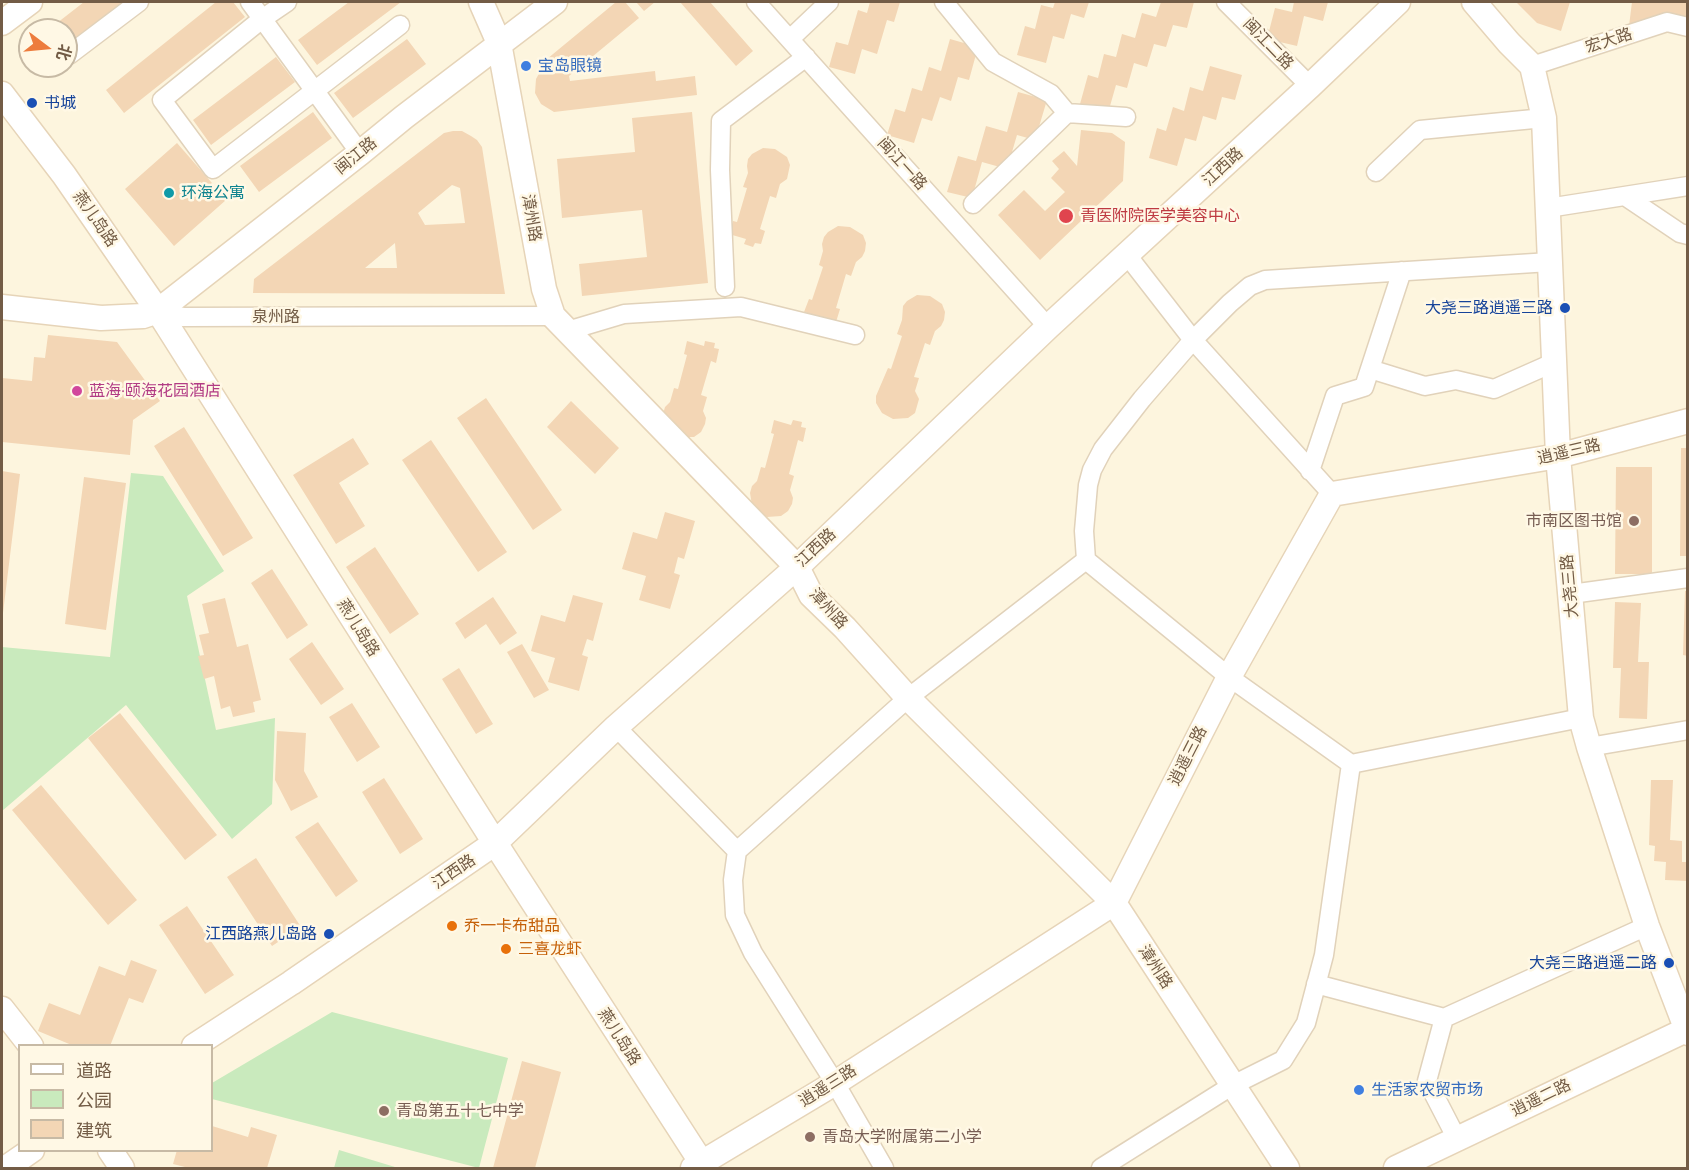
<!DOCTYPE html>
<html>
<head>
<meta charset="utf-8">
<style>
  body { margin:0 }
  #map { position:relative; width:1689px; height:1170px; overflow:hidden; background:#fdf5de; font-family:Figtree,"Noto Sans SC",sans-serif }
  canvas { display:block }
  .frame { position:absolute; inset:0; border:3px solid #735c46; pointer-events:none }
  .legend { position:absolute; left:18px; top:1044px; width:195px; height:108px; box-sizing:border-box; background:#fff8e5; border:2px solid #c7baa5; margin:0; padding:8px 10px; list-style:none; font-size:18px; color:#735c46 }
  .legend li { display:flex; align-items:center; gap:12px; height:30px }
  .legend b { width:30px; border:2px solid #c7baa5 }
  .north { position:absolute; left:18px; top:18px; width:60px; height:60px; box-sizing:border-box; background:#fff8e5; border:2px solid #c7baa5; border-radius:50%; rotate:106deg; font-size:16px; font-weight:700; line-height:24px; text-align:center; color:#735c46 }
  .north::after { content:''; display:block; margin:auto; width:21px; height:27px; background:#ed7c3d; clip-path:polygon(50% 0,100% 100%,50% 72%,0 100%) }
</style>
</head>
<body>
<div id="map">
<canvas width="1689" height="1170"></canvas>
<div class="frame"></div>
<ul class="legend">
<li><b style="height:8px;background:#fff"></b>道路</li>
<li><b style="height:16px;background:#c9eabd"></b>公园</li>
<li><b style="height:16px;background:#f3d6b5"></b>建筑</li>
</ul>
<div class="north">北</div>
</div>
<script>
const context = document.querySelector('canvas').getContext('2d');
context.lineJoin = 'round';
function fill(path, color) { context.fillStyle = color; context.fill(path, 'evenodd'); }
const poly = rows => new Path2D(rows.map(r => 'M' + r).join(''));
function trace(path, color, width, dash) { context.strokeStyle = color; context.lineWidth = width; context.lineCap = dash ? 'butt' : 'round'; context.setLineDash(dash || []); context.stroke(path); }
function write(font, color, halo, rows, align = 'center') {
  context.font = font + ' Figtree,"Noto Sans SC",sans-serif'; context.lineWidth = 5; context.setLineDash([]); context.textBaseline = 'middle'; context.strokeStyle = halo; context.fillStyle = color; for (const [text, x, y, turn = 0] of rows) {
    context.save(); context.translate(x, y); context.rotate((+turn || 0) * Math.PI / 180); context.textAlign = isNaN(turn) ? turn : align; if (halo) context.strokeText(text, 0, 0); context.fillText(text, 0, 0); context.restore();
  }
}
const green = poly([
  [131,473,163,476,224,571,187,596,216,730,275,718,272,804,232,839,126,705,2,811,2,647,110,657],
  [332,1012,508,1058,479,1168,212,1099,212,1083],
  [339,1150,395,1167,395,1168,334,1168]
]);
const building = poly([
  [84,2,131,2,66,53,66,30,48,30],
  [216,2,233,2,245,17,124,113,106,90],
  [349,2,401,2,317,65,298,40],
  [616,2,625,2,639,18,569,76,570,81,655,71,656,81,695,76,697,95,554,112,541,104,535,93,536,79,547,59],
  [636,2,655,2,644,11],
  [680,2,710,2,753,51,736,66],
  [870,2,900,2,894,22,887,20,877,54,862,49,855,74,829,67,836,42,848,45,858,10,867,13],
  [1055,2,1089,2,1084,18,1071,14,1064,39,1053,36,1046,63,1017,55,1025,26,1035,29,1041,5,1053,8],
  [1161,2,1194,2,1187,28,1173,25,1166,47,1154,44,1147,67,1134,63,1127,88,1116,85,1108,113,1080,104,1088,75,1098,78,1104,54,1116,57,1122,34,1135,38,1142,13,1156,17],
  [1294,2,1328,2,1323,21,1304,16,1297,46,1267,39,1275,8,1292,12],
  [1516,2,1570,2,1561,31,1537,23],
  [1632,2,1688,2,1688,27,1629,26],
  [407,39,426,64,353,118,334,93],
  [950,39,978,47,969,80,958,77,951,101,940,97,932,121,922,118,914,143,887,135,895,109,905,112,912,88,922,91,929,67,941,71],
  [276,57,295,82,211,145,193,120],
  [1210,66,1242,75,1235,100,1222,97,1216,120,1203,116,1196,141,1185,138,1177,166,1149,158,1157,128,1166,131,1173,107,1184,111,1190,87,1203,91],
  [1018,92,1047,100,1035,140,1017,135,1007,169,982,162,972,198,947,192,958,156,976,161,986,126,1007,132],
  [313,112,332,138,259,192,240,166],
  [692,112,708,283,582,296,579,264,647,257,642,210,562,218,557,159,635,152,632,118],
  [1081,130,1112,133,1125,142,1123,181,1040,260,998,215,1024,190,1045,211,1065,192,1051,178,1059,169,1052,161,1064,151,1077,166],
  [453,131,462,131,471,136,477,140,482,147,505,294,253,293,254,279,444,133],
  [452,185,460,188,465,223,425,225,418,213],
  [395,243,397,268,365,268],
  [177,143,212,183,205,189,212,196,218,190,226,200,174,246,125,189],
  [763,148,775,149,787,157,790,165,787,179,780,184,776,198,770,196,760,229,765,231,761,244,755,243,753,247,744,244,746,239,729,234,733,221,737,222,747,188,743,187,748,173,747,166,748,159,752,154],
  [838,226,850,227,863,235,866,243,865,251,862,257,856,262,851,276,846,274,836,308,840,309,836,322,820,322,821,317,804,312,809,299,812,300,823,267,819,265,823,251,822,244,824,237,828,232],
  [917,295,930,296,942,304,945,312,944,320,941,326,935,331,930,345,925,343,914,377,919,378,915,391,919,399,915,413,908,418,893,419,882,413,876,403,876,396,888,368,891,369,902,336,897,334,902,320,903,306,907,301],
  [48,335,117,342,160,401,133,420,130,455,2,442,2,378,32,381,34,357,45,358],
  [687,341,704,346,705,341,715,343,714,348,719,349,716,363,711,361,701,395,707,397,703,411,706,418,705,424,701,432,694,437,680,437,663,414,665,407,670,402,674,388,678,389,687,355,684,354],
  [486,398,562,510,533,530,457,418],
  [571,401,619,448,595,474,547,427],
  [774,420,791,425,793,420,802,422,801,427,806,428,803,442,798,440,789,474,794,476,790,490,793,498,792,504,788,511,781,516,767,517,756,510,752,505,750,493,752,486,757,481,761,467,765,468,774,434,771,433],
  [184,427,253,538,223,556,154,446],
  [353,438,369,464,339,483,365,526,336,544,293,475],
  [431,440,507,552,478,572,402,460],
  [1681,448,1688,448,1688,556,1680,556],
  [1616,467,1652,467,1652,574,1615,574],
  [2,471,20,474,3,613,2,613],
  [84,477,126,483,106,630,65,624],
  [665,512,695,521,684,559,678,557,674,573,680,575,670,609,639,600,646,576,622,569,633,532,657,539],
  [375,547,419,614,390,634,346,567],
  [272,569,308,625,287,639,251,583],
  [1685,591,1688,591,1688,656,1683,655],
  [573,595,603,603,593,641,587,639,582,655,588,657,579,691,548,682,555,658,531,651,541,615,565,622],
  [493,597,517,633,500,645,486,624,465,639,455,623],
  [225,598,237,647,248,644,261,700,253,702,255,712,233,717,230,706,221,709,214,676,204,679,198,656,204,655,199,635,209,633,202,604],
  [1615,602,1641,603,1638,662,1649,662,1647,719,1619,718,1621,668,1613,668],
  [312,642,344,689,321,705,289,659],
  [522,644,549,690,534,698,507,652],
  [459,668,493,724,476,734,442,679],
  [352,703,380,747,357,762,329,717],
  [120,713,217,835,185,860,88,738],
  [277,731,306,733,304,771,318,797,291,811,275,780],
  [384,778,423,839,400,854,362,792],
  [1651,780,1673,780,1670,840,1682,841,1682,862,1688,862,1688,881,1665,880,1666,862,1654,861,1655,846,1649,845],
  [41,785,137,900,108,925,12,810],
  [318,822,358,881,336,897,295,837],
  [256,858,301,927,272,946,227,877],
  [187,906,234,975,205,994,159,925],
  [131,960,157,970,143,1003,129,998,110,1046,74,1046,38,1031,49,1003,80,1015,99,966,125,976],
  [522,1061,561,1072,535,1168,493,1168],
  [212,1126,248,1137,251,1127,277,1135,267,1168,189,1168,173,1164,177,1150,212,1150]
]);
const street = poly([
  [250,2,360,153],
  [287,2,262,19,162,100,213,169,400,25],
  [756,2,1048,327],
  [944,2,993,62,1051,94,1067,113,1126,117],
  [1226,2,1310,86],
  [790,39,829,2],
  [69,55,139,2],
  [1532,66,1667,22,1688,27],
  [1376,172,1420,130,1544,118],
  [1625,196,1680,233,1688,235],
  [973,204,1067,113],
  [1548,208,1688,186],
  [1127,255,1193,340,1332,494],
  [1550,262,1265,280,1250,286,1230,303,1193,340,1142,399,1103,449,1092,470,1088,485,1084,531,1086,560,1229,677,1351,764,1581,718],
  [725,287,720,170,721,121,806,57],
  [158,311,183,317,553,316],
  [567,331,624,314,741,307,855,335],
  [1370,369,1425,386,1456,380,1494,389,1555,362],
  [1310,471,1335,396,1364,387,1402,271],
  [1571,594,1688,578],
  [616,727,737,851],
  [1589,747,1688,730],
  [1316,984,1444,1018,1647,926],
  [1444,1018,1427,1081,1457,1139],
  [884,1168,835,1083,753,953,735,915,733,880,737,851,908,698,1086,560],
  [1101,1168,1233,1085,1283,1060,1306,1023,1324,955,1351,764]
]);
const secondary = poly([
  [481,2,499,43,544,289,553,316,797,567,811,595,845,628,908,698,1114,903,1287,1168],
  [1474,2,1509,43,1532,66,1544,118,1558,456,1581,718,1589,747,1647,926,1688,1033],
  [2,23,30,2],
  [2,94,64,175,158,311,495,843,705,1168],
  [2,307,101,318,143,316,158,311,360,153,404,117,555,2],
  [2,1009,31,1046],
  [194,1046,291,983,495,843,616,727,797,567,1048,327,1310,86,1398,2],
  [110,1150,122,1168],
  [6,1168,32,1150],
  [693,1168,835,1083,1114,903,1229,677,1332,494,1558,456,1688,421],
  [1396,1168,1688,1029]
]);
const markers = [
  [526,66,6,"#3f7fe0"],
  [32,103,6,"#1a4fb4"],
  [169,193,6,"#0f9aa8"],
  [1066,216,8,"#e0444e"],
  [1565,308,6,"#1a4fb4"],
  [77,391,6,"#d1479c"],
  [1634,521,6,"#8d6e63"],
  [452,926,6,"#e8710a"],
  [329,934,6,"#1a4fb4"],
  [506,949,6,"#e8710a"],
  [1669,963,6,"#1a4fb4"],
  [1359,1090,6,"#3f7fe0"],
  [384,1111,6,"#8d6e63"],
  [810,1137,6,"#8d6e63"]
];
const streetNames = [
  ["宏大路",1609,41,-18],
  ["闽江二路",1268,44,46],
  ["闽江路",356,156,-39],
  ["闽江一路",902,164,48],
  ["江西路",1223,167,-43],
  ["漳州路",531,218,80],
  ["燕儿岛路",95,219,55],
  ["泉州路",276,317],
  ["逍遥三路",1569,452,-13],
  ["江西路",816,548,-43],
  ["大尧三路",1570,586,-95],
  ["漳州路",828,609,48],
  ["燕儿岛路",358,628,58],
  ["逍遥三路",1188,756,-63],
  ["江西路",454,872,-34],
  ["漳州路",1155,967,57],
  ["燕儿岛路",619,1037,57],
  ["逍遥三路",828,1086,-32],
  ["逍遥二路",1541,1098,-26]
];
const shopNames = [
  ["宝岛眼镜",538,66],
  ["生活家农贸市场",1371,1090]
];
const transitNames = [
  ["书城",44,103,"left"],
  ["大尧三路逍遥三路",1553,308],
  ["江西路燕儿岛路",317,934],
  ["大尧三路逍遥二路",1657,963]
];
const cultureNames = [
  ["环海公寓",181,193]
];
const healthNames = [
  ["青医附院医学美容中心",1080,216]
];
const hotelNames = [
  ["蓝海·颐海花园酒店",89,391]
];
const educationNames = [
  ["市南区图书馆",1622,521,"right"],
  ["青岛第五十七中学",396,1111],
  ["青岛大学附属第二小学",822,1137]
];
const foodNames = [
  ["乔一卡布甜品",464,926],
  ["三喜龙虾",518,949]
];
fill(green, '#c9eabd');
fill(building, '#f3d6b5');
trace(street, '#e1d2ba', 21);
trace(secondary, '#e6d4b8', 27);
trace(street, '#fff', 18);
trace(secondary, '#fff', 24);
for (const [x, y, r, color] of markers) { const dot = new Path2D(); dot.arc(x, y, r, 0, 2 * Math.PI); context.fillStyle = color; context.fill(dot); trace(dot, '#fff8e5', 2); }
write('16px', '#735c46', '#fff8e5', streetNames);
write('16px', '#366cbe', '#fff8e5', shopNames, 'left');
write('16px', '#164399', '#fff8e5', transitNames, 'right');
write('16px', '#0d838f', '#fff8e5', cultureNames, 'left');
write('16px', '#be3a42', '#fff8e5', healthNames, 'left');
write('16px', '#b23c85', '#fff8e5', hotelNames, 'left');
write('16px', '#785e54', '#fff8e5', educationNames, 'left');
write('16px', '#c56008', '#fff8e5', foodNames, 'left');
</script>
</body>
</html>
